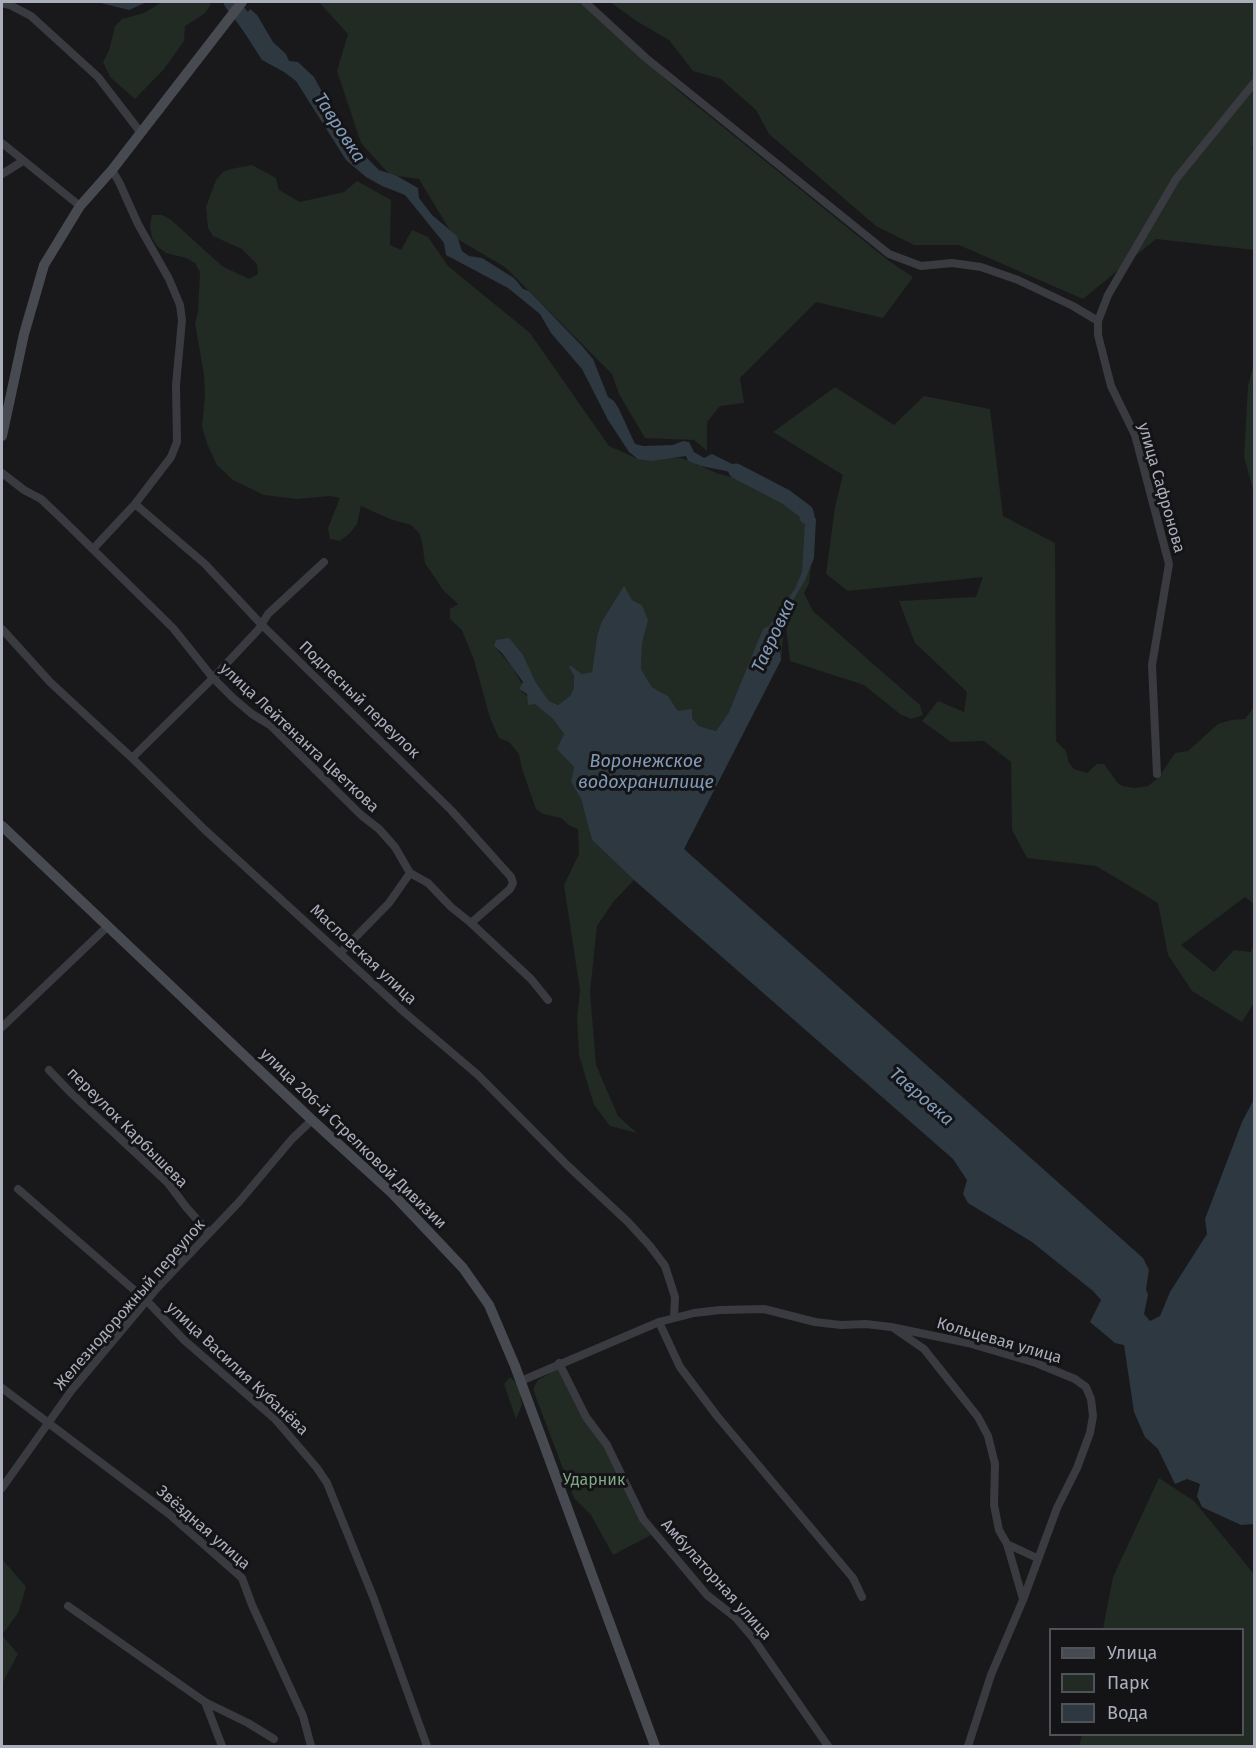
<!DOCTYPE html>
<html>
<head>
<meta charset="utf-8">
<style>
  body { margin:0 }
  #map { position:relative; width:1256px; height:1748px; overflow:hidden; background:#19191c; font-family:"Fira Sans",sans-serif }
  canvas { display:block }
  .frame { position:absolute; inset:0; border:3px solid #abafbc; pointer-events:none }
  .legend { position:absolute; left:1049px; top:1628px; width:195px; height:108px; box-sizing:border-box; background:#141417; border:2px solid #505259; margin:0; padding:8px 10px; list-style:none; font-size:18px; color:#abafbc }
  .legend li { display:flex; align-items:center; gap:12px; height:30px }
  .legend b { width:30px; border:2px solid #505259 }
</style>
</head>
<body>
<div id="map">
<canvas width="1256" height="1748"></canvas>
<div class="frame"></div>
<ul class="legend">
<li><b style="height:8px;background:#484a51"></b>Улица</li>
<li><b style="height:16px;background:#212a23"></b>Парк</li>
<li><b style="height:16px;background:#2e3841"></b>Вода</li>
</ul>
</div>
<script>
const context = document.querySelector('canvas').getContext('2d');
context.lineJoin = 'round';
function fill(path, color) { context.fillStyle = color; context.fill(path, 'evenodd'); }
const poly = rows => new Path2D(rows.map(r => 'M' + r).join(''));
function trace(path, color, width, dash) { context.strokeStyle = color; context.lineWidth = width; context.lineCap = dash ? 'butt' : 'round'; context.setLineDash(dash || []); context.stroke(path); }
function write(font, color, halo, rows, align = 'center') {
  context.font = font + ' "Fira Sans",sans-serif'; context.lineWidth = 6; context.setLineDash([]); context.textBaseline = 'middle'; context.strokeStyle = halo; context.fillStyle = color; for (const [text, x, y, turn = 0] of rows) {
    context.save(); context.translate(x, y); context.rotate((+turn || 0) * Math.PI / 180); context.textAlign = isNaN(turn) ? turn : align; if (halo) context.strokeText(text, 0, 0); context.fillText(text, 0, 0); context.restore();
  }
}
const green = poly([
  [162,2,209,2,211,5,204,14,185,26,184,41,164,69,135,99,110,77,103,62,109,51,115,26,122,19,144,13],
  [319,2,580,2,681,93,889,261,913,277,883,318,816,302,740,378,744,403,720,406,707,422,707,451,694,440,645,438,619,394,612,374,505,267,454,237,419,179,390,175,361,143,337,71,348,34],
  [610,2,1254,2,1254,143,1252,147,1254,152,1254,250,1156,239,1083,299,959,245,914,245,876,226,769,134,756,110,721,79,693,71,669,40,638,22],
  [252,165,276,178,279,190,300,202,344,192,357,181,391,200,390,245,401,250,412,230,428,237,448,266,530,333,609,446,636,458,674,457,684,459,719,474,759,484,793,504,805,521,812,553,809,584,804,593,813,611,920,705,923,715,911,719,900,714,864,685,790,661,785,618,781,660,777,622,729,712,716,731,699,726,692,718,678,711,668,696,652,687,641,669,642,644,646,629,642,605,632,600,601,623,597,636,592,672,582,674,570,665,569,667,574,676,574,688,570,696,558,705,549,701,535,681,494,646,513,668,522,684,519,689,553,719,564,734,574,767,571,782,581,799,592,840,634,880,614,901,597,926,590,992,596,1065,618,1116,637,1133,610,1126,594,1105,579,1055,577,1019,580,990,564,885,579,854,578,829,570,826,561,818,543,814,536,809,522,769,519,754,509,742,499,738,490,718,474,660,462,630,450,619,450,609,458,604,443,590,425,563,422,542,419,533,411,525,390,519,361,506,357,524,350,533,340,541,330,539,328,528,340,498,330,496,297,499,264,495,233,480,217,465,208,446,202,427,205,395,204,375,195,323,198,312,200,272,195,263,186,258,166,253,157,246,152,238,150,226,152,215,162,215,170,219,222,266,249,279,258,274,257,264,242,249,213,236,208,228,206,207,216,180,223,172,231,169],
  [1254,362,1254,493,1244,457,1248,386],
  [835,387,894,425,924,396,990,409,1003,516,1055,543,1056,741,1066,751,1069,763,1074,769,1087,773,1097,764,1104,764,1117,782,1122,786,1135,788,1148,786,1159,777,1175,753,1188,751,1218,724,1231,720,1245,719,1254,707,1254,904,1245,897,1181,945,1214,972,1234,950,1251,952,1254,944,1254,1003,1242,1022,1192,991,1168,955,1158,903,1096,866,1027,858,1012,830,1011,762,984,741,951,742,922,721,938,701,964,712,967,692,915,643,899,601,976,597,983,577,848,591,826,574,835,507,843,475,773,432],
  [559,1368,604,1445,641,1520,651,1535,613,1555,591,1515,574,1498,534,1392,534,1387,538,1380],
  [510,1377,519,1386,522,1405,516,1419,504,1384],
  [1159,1478,1194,1501,1254,1574,1254,1746,1079,1746,1082,1735,1242,1734,1242,1630,1103,1629,1113,1577],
  [2,1559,26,1587,18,1613,2,1635,18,1654,2,1684]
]);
const water = poly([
  [97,2,128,3,147,2,129,10],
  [250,9,257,15,273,42,286,54,289,61,298,62,314,77,353,149,364,155,379,170,397,176,418,188,419,198,432,215,457,236,462,251,469,256,482,258,514,278,523,289,529,291,582,346,593,359,608,397,614,401,619,409,635,444,643,446,673,445,683,441,689,442,694,452,704,458,712,454,786,491,800,501,816,519,814,558,805,580,778,626,781,660,684,849,1143,1258,1149,1270,1146,1289,1148,1295,1144,1314,1150,1321,1160,1316,1170,1292,1207,1234,1205,1219,1242,1122,1254,1099,1254,1524,1241,1525,1202,1507,1197,1496,1200,1484,1187,1479,1175,1484,1158,1449,1145,1437,1134,1412,1124,1345,1115,1343,1090,1322,1101,1300,1093,1291,1032,1242,968,1203,963,1194,967,1180,953,1159,634,880,592,840,581,799,571,782,574,767,557,749,564,734,553,719,535,704,528,705,527,694,519,689,523,682,502,653,494,646,496,640,509,638,523,655,535,681,549,701,558,705,570,696,574,688,574,676,569,667,570,665,582,674,592,672,597,636,601,623,624,586,632,600,642,605,648,620,642,644,641,669,652,687,668,696,678,711,692,709,692,718,699,726,716,731,729,712,763,629,769,626,795,589,802,572,805,522,795,503,774,489,753,481,726,471,701,466,688,461,686,456,651,461,638,459,629,452,608,420,582,369,551,333,540,314,508,288,446,255,444,243,405,195,382,186,366,177,346,160,296,81,284,72,262,60,239,24]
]);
const river = poly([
  [231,2,255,34],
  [736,471,786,497,806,512,807,517]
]);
const street = poly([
  [585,2,646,58,889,254,921,266,952,263,981,267,1018,280,1073,306,1098,321],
  [2,3,10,5,31,16,98,77,141,133],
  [2,143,80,206],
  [2,174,23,161],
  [2,473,24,490,41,499,59,516,173,628,213,678,233,698,252,714,270,725,361,815,379,829,395,847,410,873,428,883,451,907,471,923,531,979,548,1000],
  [135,504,205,564,261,624,451,810,511,877,513,883,510,889,471,923],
  [93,549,135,504,171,457,177,442,176,385,182,320,180,305,169,279,138,224,119,182,112,170],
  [2,629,50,682,132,758,205,830,404,1012,478,1075,568,1166,628,1222,650,1246,665,1266,675,1297,674,1318],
  [132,758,213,678,258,630,268,614,324,562],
  [1157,774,1152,665,1169,564,1135,435,1111,386,1098,335,1098,321,1108,295,1176,179,1254,83],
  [341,952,389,903,410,873],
  [2,1027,108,926],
  [49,1070,70,1092,168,1183,186,1207,209,1233],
  [18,1189,148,1302,184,1340,275,1419,317,1468,327,1483,374,1599,427,1746],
  [659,1322,680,1367,717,1416,853,1578,862,1597],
  [895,1329,924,1349,978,1417,988,1436,995,1464,994,1505,999,1530,1007,1544,1023,1599],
  [559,1363,586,1417,607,1445,643,1519,707,1595,735,1617,753,1638,828,1746],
  [521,1381,659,1322,694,1313,720,1310,764,1309,815,1322,841,1325,866,1324,891,1327,968,1343,1036,1363,1075,1379,1086,1387,1091,1399,1093,1416,1090,1433,1077,1468,1057,1508,1023,1600,991,1675,968,1746],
  [2,1388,169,1514,242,1578,252,1605,303,1716,311,1746],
  [2,1488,71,1391,158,1287,239,1202,292,1139,312,1120],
  [1007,1544,1037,1558],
  [68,1606,205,1702,248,1723,274,1739],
  [205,1702,222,1746]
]);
const secondary = poly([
  [2,436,24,334,44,265,80,206,112,170,242,2],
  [2,826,312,1120,392,1193,463,1268,489,1305,515,1366,655,1746]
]);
const streetNames = [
  ["улица Сафронова",1161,488,74],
  ["Подлесный переулок",359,700,44],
  ["улица Лейтенанта Цветкова",299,738,43],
  ["Масловская улица",363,955,43],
  ["переулок Карбышева",127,1128,45],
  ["улица 206-й Стрелковой Дивизии",353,1139,44],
  ["Железнодорожный переулок",130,1305,-49],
  ["Кольцевая улица",999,1341,16],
  ["улица Василия Кубанёва",237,1369,43],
  ["Звёздная улица",203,1528,41],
  ["Амбулаторная улица",716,1580,48]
];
const parkNames = [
  ["Ударник",594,1481]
];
const waterNames = [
  ["Тавровка",339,128,57],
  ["Тавровка",774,636,-65],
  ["Воронежское",646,762],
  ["водохранилище",646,783],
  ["Тавровка",921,1097,41]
];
fill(green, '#212a23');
fill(water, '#2e3841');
trace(river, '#2e3841', 15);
trace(street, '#3a3b41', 8);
trace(secondary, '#484a51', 10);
write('16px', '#abafbc', '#141417', streetNames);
write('16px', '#81a886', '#141417', parkNames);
write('italic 18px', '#819bb9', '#141417', waterNames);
</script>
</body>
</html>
